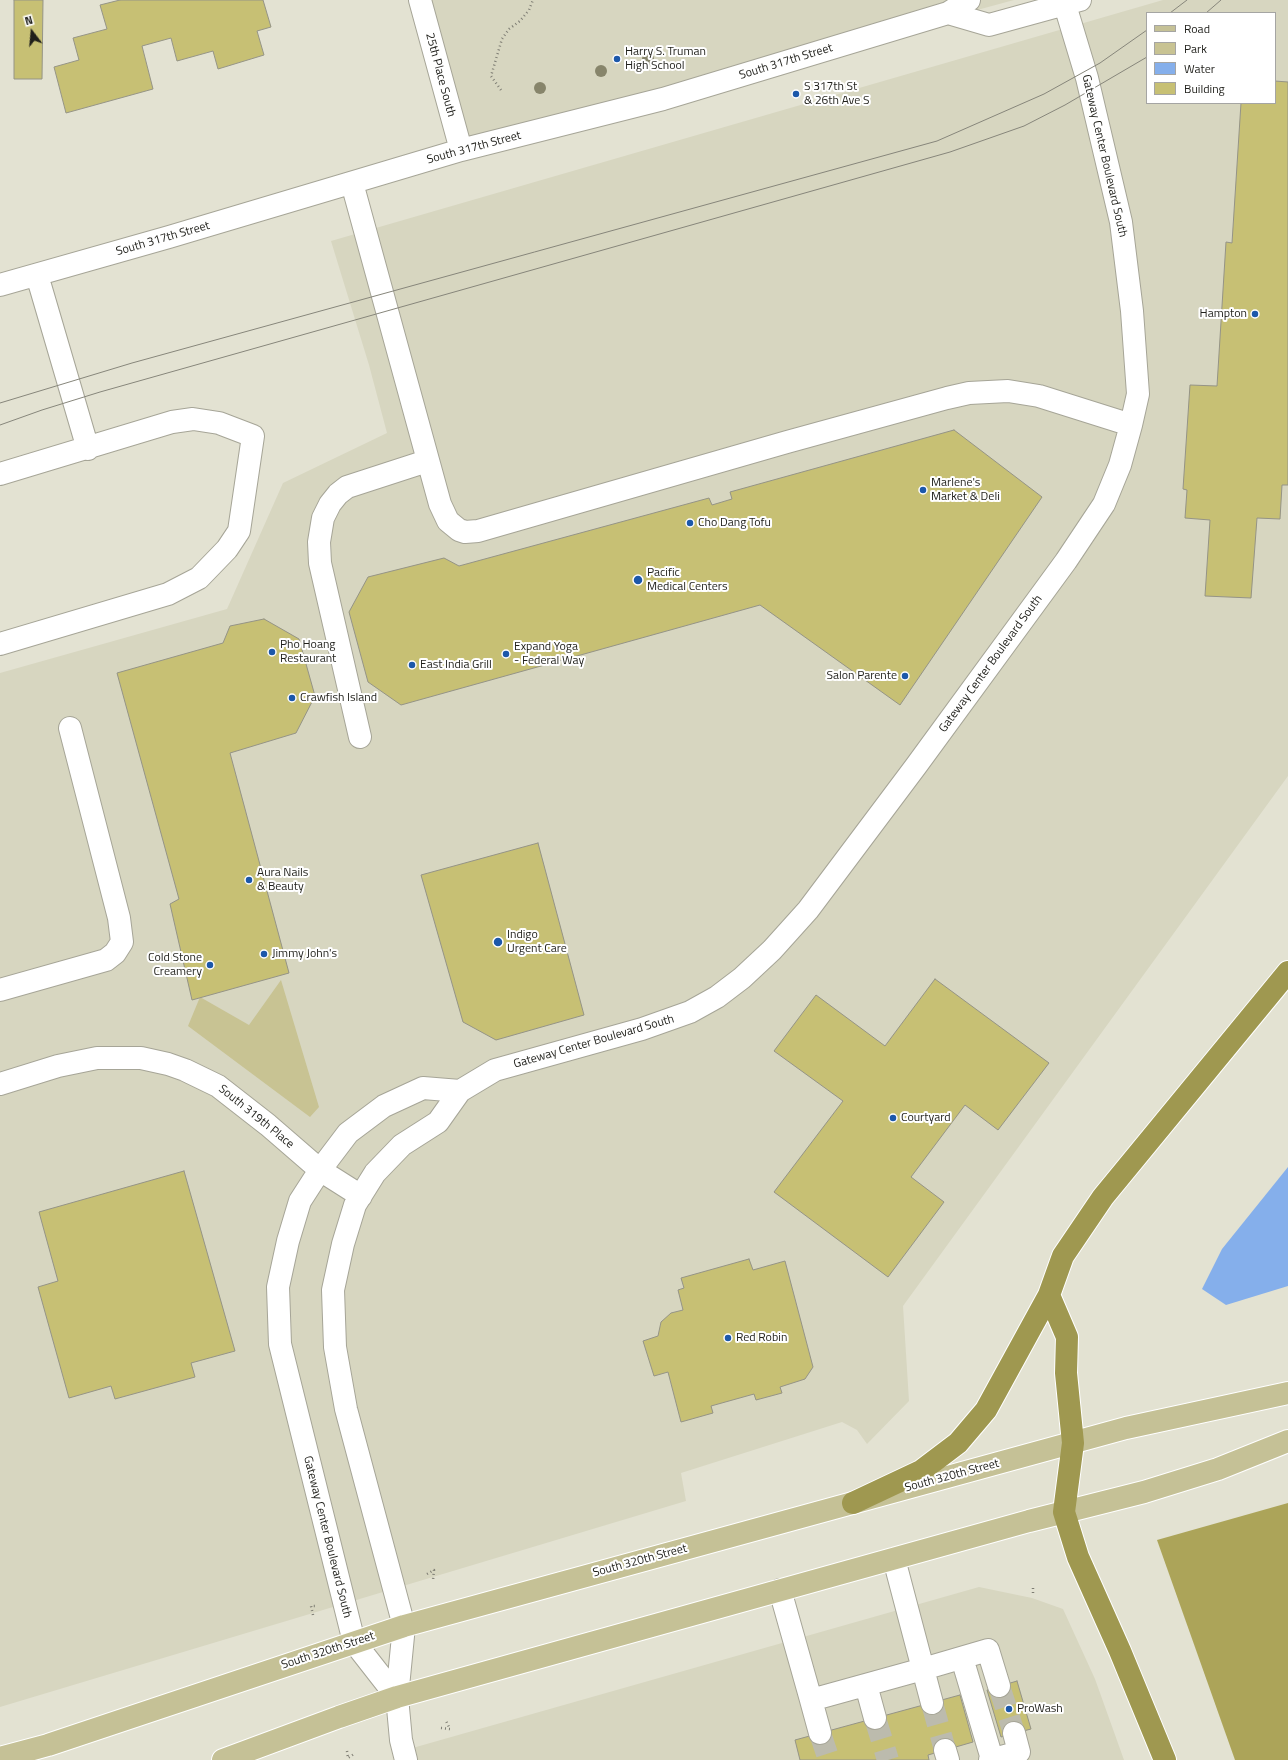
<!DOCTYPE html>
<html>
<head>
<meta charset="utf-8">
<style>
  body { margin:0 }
  #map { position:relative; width:1288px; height:1760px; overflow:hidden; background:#e3e2d2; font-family:"Titillium Web",sans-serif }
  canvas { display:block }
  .legend { position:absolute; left:1146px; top:12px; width:130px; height:92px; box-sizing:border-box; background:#fff; border:1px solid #a5a5a3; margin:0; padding:5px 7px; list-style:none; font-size:12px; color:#1f1f1a }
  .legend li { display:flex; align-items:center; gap:8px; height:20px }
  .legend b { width:20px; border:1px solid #a5a5a3 }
  .north { position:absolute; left:12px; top:12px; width:40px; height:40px; -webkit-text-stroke:3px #fff; paint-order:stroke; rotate:344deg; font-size:11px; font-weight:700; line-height:16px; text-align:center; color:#1f1f1a }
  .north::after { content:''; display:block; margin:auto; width:14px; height:18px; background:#1f1f1a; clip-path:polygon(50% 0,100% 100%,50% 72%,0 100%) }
</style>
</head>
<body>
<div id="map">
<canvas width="1288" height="1760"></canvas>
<ul class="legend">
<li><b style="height:5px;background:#c5c196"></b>Road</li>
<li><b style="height:11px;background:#c8c393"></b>Park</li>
<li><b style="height:11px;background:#85afeb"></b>Water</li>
<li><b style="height:11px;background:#c7c074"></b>Building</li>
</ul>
<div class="north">N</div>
</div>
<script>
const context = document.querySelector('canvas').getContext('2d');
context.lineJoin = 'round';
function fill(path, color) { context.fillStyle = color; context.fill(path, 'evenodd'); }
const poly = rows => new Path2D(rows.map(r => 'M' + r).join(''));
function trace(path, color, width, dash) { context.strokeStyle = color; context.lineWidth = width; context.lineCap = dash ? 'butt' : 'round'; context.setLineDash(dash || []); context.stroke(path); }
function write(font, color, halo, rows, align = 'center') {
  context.font = font + ' "Titillium Web",sans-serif'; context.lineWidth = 4; context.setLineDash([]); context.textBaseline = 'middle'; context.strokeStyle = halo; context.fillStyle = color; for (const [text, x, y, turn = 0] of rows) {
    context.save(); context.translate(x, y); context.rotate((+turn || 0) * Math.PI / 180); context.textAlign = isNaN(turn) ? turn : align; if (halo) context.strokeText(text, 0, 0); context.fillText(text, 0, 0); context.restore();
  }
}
const built = poly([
  [420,0,1014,0,461,150],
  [1163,0,1288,0,1288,776,903,1306,909,1401,867,1444,857,1430,842,1422,681,1473,686,1501,0,1707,0,673,227,609,283,483,387,433,369,365,331,241],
  [1147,13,1275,13,1275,103,1147,103],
  [979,1587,1032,1598,1063,1609,1095,1679,1124,1760,404,1760,402,1751]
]);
const green = poly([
  [281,980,319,1107,310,1117,188,1026,200,997,249,1025]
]);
const forest = poly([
  [1288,1503,1288,1760,1235,1760,1157,1540]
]);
const water = poly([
  [1288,1167,1288,1286,1226,1305,1202,1289,1222,1249]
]);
const building = poly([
  [14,0,43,0,42,79,14,79,14,0],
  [120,0,263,0,271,27,257,31,264,55,218,69,213,51,177,61,171,38,142,46,153,89,66,113,54,67,79,60,73,38,107,29,100,5,120,0],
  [1275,81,1288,82,1288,485,1282,485,1280,519,1257,518,1251,598,1205,596,1210,520,1185,518,1187,490,1183,489,1190,385,1217,386,1226,242,1232,243,1241,103,1275,103,1275,81],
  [954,430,1042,497,900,705,760,605,401,705,368,682,349,612,368,577,444,558,459,566,709,498,712,505,732,499,730,492,954,430],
  [264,619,299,639,315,696,296,733,230,753,289,973,192,1000,170,904,179,899,117,673,223,643,230,626,264,619],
  [538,843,584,1015,496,1040,463,1022,421,875,538,843],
  [935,979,1049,1063,998,1130,965,1105,911,1177,944,1202,888,1277,774,1192,843,1101,774,1051,816,995,885,1046,935,979],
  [184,1171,235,1351,191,1363,195,1377,115,1399,111,1386,69,1398,38,1287,58,1281,39,1212,184,1171],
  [749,1259,753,1270,785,1261,813,1367,805,1379,780,1387,782,1393,756,1400,754,1394,711,1406,713,1413,681,1422,668,1372,654,1376,643,1341,658,1336,661,1322,671,1313,683,1310,678,1290,684,1288,681,1278,749,1259],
  [1017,1681,1031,1729,1001,1737,987,1690,1017,1681],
  [960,1695,973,1742,928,1755,929,1760,800,1760,795,1740,960,1695]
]);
const minorTunnel = poly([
  [999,1686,1014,1733],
  [932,1703,945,1750],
  [875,1718,888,1760],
  [820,1733,829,1760]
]);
const path = poly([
  [501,90,491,76,502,39,509,29,520,21,529,10,533,0],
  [427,1574,434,1570,433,1580],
  [1033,1588,1033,1593],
  [313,1615,311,1606,315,1606],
  [441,1728,450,1729,446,1721],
  [347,1751,348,1758,354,1754]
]);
const minor = poly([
  [420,0,461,150],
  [948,13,989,25,1080,0],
  [352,183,440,504,448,521,459,530,465,532,478,531,787,442,947,398,969,393,1008,391,1039,396,1131,425],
  [37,275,88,449],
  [0,285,169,237,461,150,663,99,948,13,969,0],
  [0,474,172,422,193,419,219,423,253,436,239,531,227,549,199,578,168,594,0,644],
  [360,737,320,563,319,542,323,518,330,504,338,494,347,487,427,461],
  [0,990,106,960,115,953,122,942,119,918,70,728],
  [0,1084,58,1066,97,1058,141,1058,168,1064,185,1070,218,1086,268,1125,320,1170,361,1196],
  [780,1590,811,1700,923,1669,894,1559],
  [962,1658,992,1759],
  [866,1685,875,1718],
  [397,1697,354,1642,280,1344,278,1287,288,1241,300,1201,320,1170,348,1133,384,1106,423,1088,460,1091],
  [811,1700,820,1733],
  [932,1703,923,1669,988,1650,999,1686],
  [945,1750,948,1760],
  [406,1760,401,1740,397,1697,404,1626,346,1409,335,1347,333,1290,343,1244,355,1205,375,1173,402,1145,438,1122,460,1091,495,1070,642,1029,690,1012,717,997,742,978,772,950,808,910,916,766,1066,561,1104,504,1120,465,1131,425,1138,394,1132,311,1121,222,1087,78,1065,5],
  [990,1760,1019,1752,1014,1733]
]);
const major = poly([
  [0,1758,48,1745,404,1626,1126,1428,1288,1393],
  [223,1760,339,1717,397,1697,1029,1521,1144,1492,1218,1469,1288,1441]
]);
const highway = poly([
  [1049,1295,1067,1337,1066,1373,1073,1443,1064,1512,1078,1557,1120,1651,1165,1760],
  [853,1503,921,1471,958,1443,986,1410,1049,1295,1063,1256,1103,1197,1288,972]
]);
const tram = poly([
  [1170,13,1187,0],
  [1206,13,1221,0],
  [0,403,132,363,937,141,1044,94,1100,63,1147,30],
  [0,425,42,410,100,392,950,152,1024,126,1065,105,1147,57]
]);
const trees = [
  [648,59],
  [601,71],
  [540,88]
];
const markers = [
  [617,59,4,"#1c58aa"],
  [796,94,4,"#1c58aa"],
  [1255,314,4,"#1c58aa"],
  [923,490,4,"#1c58aa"],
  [690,523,4,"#1c58aa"],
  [638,580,5,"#1c58aa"],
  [272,652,4,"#1c58aa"],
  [506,654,4,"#1c58aa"],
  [412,665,4,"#1c58aa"],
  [905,676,4,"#1c58aa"],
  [292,698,4,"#1c58aa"],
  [249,880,4,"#1c58aa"],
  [498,942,5,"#1c58aa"],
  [264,954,4,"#1c58aa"],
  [210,965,4,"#1c58aa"],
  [893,1118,4,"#1c58aa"],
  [728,1338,4,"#1c58aa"],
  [1009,1709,4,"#1c58aa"]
];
const poiNames = [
  ["Harry S. Truman",625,52],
  ["High School",625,66],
  ["S 317th St",804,87],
  ["& 26th Ave S",804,101],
  ["Hampton",1247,314,"right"],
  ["Marlene's",931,483],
  ["Market & Deli",931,497],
  ["Cho Dang Tofu",698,523],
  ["Pacific",647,573],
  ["Medical Centers",647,587],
  ["Pho Hoang",280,645],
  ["Restaurant",280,659],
  ["Expand Yoga",514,647],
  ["- Federal Way",514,661],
  ["East India Grill",420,665],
  ["Salon Parente",897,676,"right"],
  ["Crawfish Island",300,698],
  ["Aura Nails",257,873],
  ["& Beauty",257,887],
  ["Indigo",507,935],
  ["Urgent Care",507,949],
  ["Jimmy John's",272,954],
  ["Cold Stone",202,958,"right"],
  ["Creamery",202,972,"right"],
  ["Courtyard",901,1118],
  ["Red Robin",736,1338],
  ["ProWash",1017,1709]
];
const streetNames = [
  ["South 317th Street",786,62,-17],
  ["25th Place South",440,75,75],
  ["South 317th Street",474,148,-15],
  ["Gateway Center Boulevard South",1104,156,77],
  ["South 317th Street",163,239,-16],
  ["Gateway Center Boulevard South",991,664,-54],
  ["Gateway Center Boulevard South",594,1042,-16],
  ["South 319th Place",256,1117,39],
  ["South 320th Street",952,1476,-15],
  ["Gateway Center Boulevard South",327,1537,76],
  ["South 320th Street",640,1561,-15],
  ["South 320th Street",328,1651,-18]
];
fill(built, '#d7d6c0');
fill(green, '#c8c393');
fill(forest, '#aca459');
fill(water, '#85afeb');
fill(building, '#c7c074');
trace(building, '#959486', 1);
trace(minorTunnel, '#bcbbad', 22, [22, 11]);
trace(minor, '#a6a597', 24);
trace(major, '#fff', 24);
trace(highway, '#fff', 24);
trace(path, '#7e7d73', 2.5, [1, 3]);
trace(minor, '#fff', 22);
trace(major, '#c5c196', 22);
trace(highway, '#9f9850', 22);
trace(tram, '#87867b', 1);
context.fillStyle = '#87856b';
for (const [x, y] of trees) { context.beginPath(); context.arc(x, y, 6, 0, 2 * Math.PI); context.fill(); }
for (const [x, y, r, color] of markers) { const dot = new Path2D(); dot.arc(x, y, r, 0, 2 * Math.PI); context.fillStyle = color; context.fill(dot); trace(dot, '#fff', 1.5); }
write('12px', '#1f1f1a', '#fff', poiNames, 'left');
write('12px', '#1f1f1a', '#fff', streetNames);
</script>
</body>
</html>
